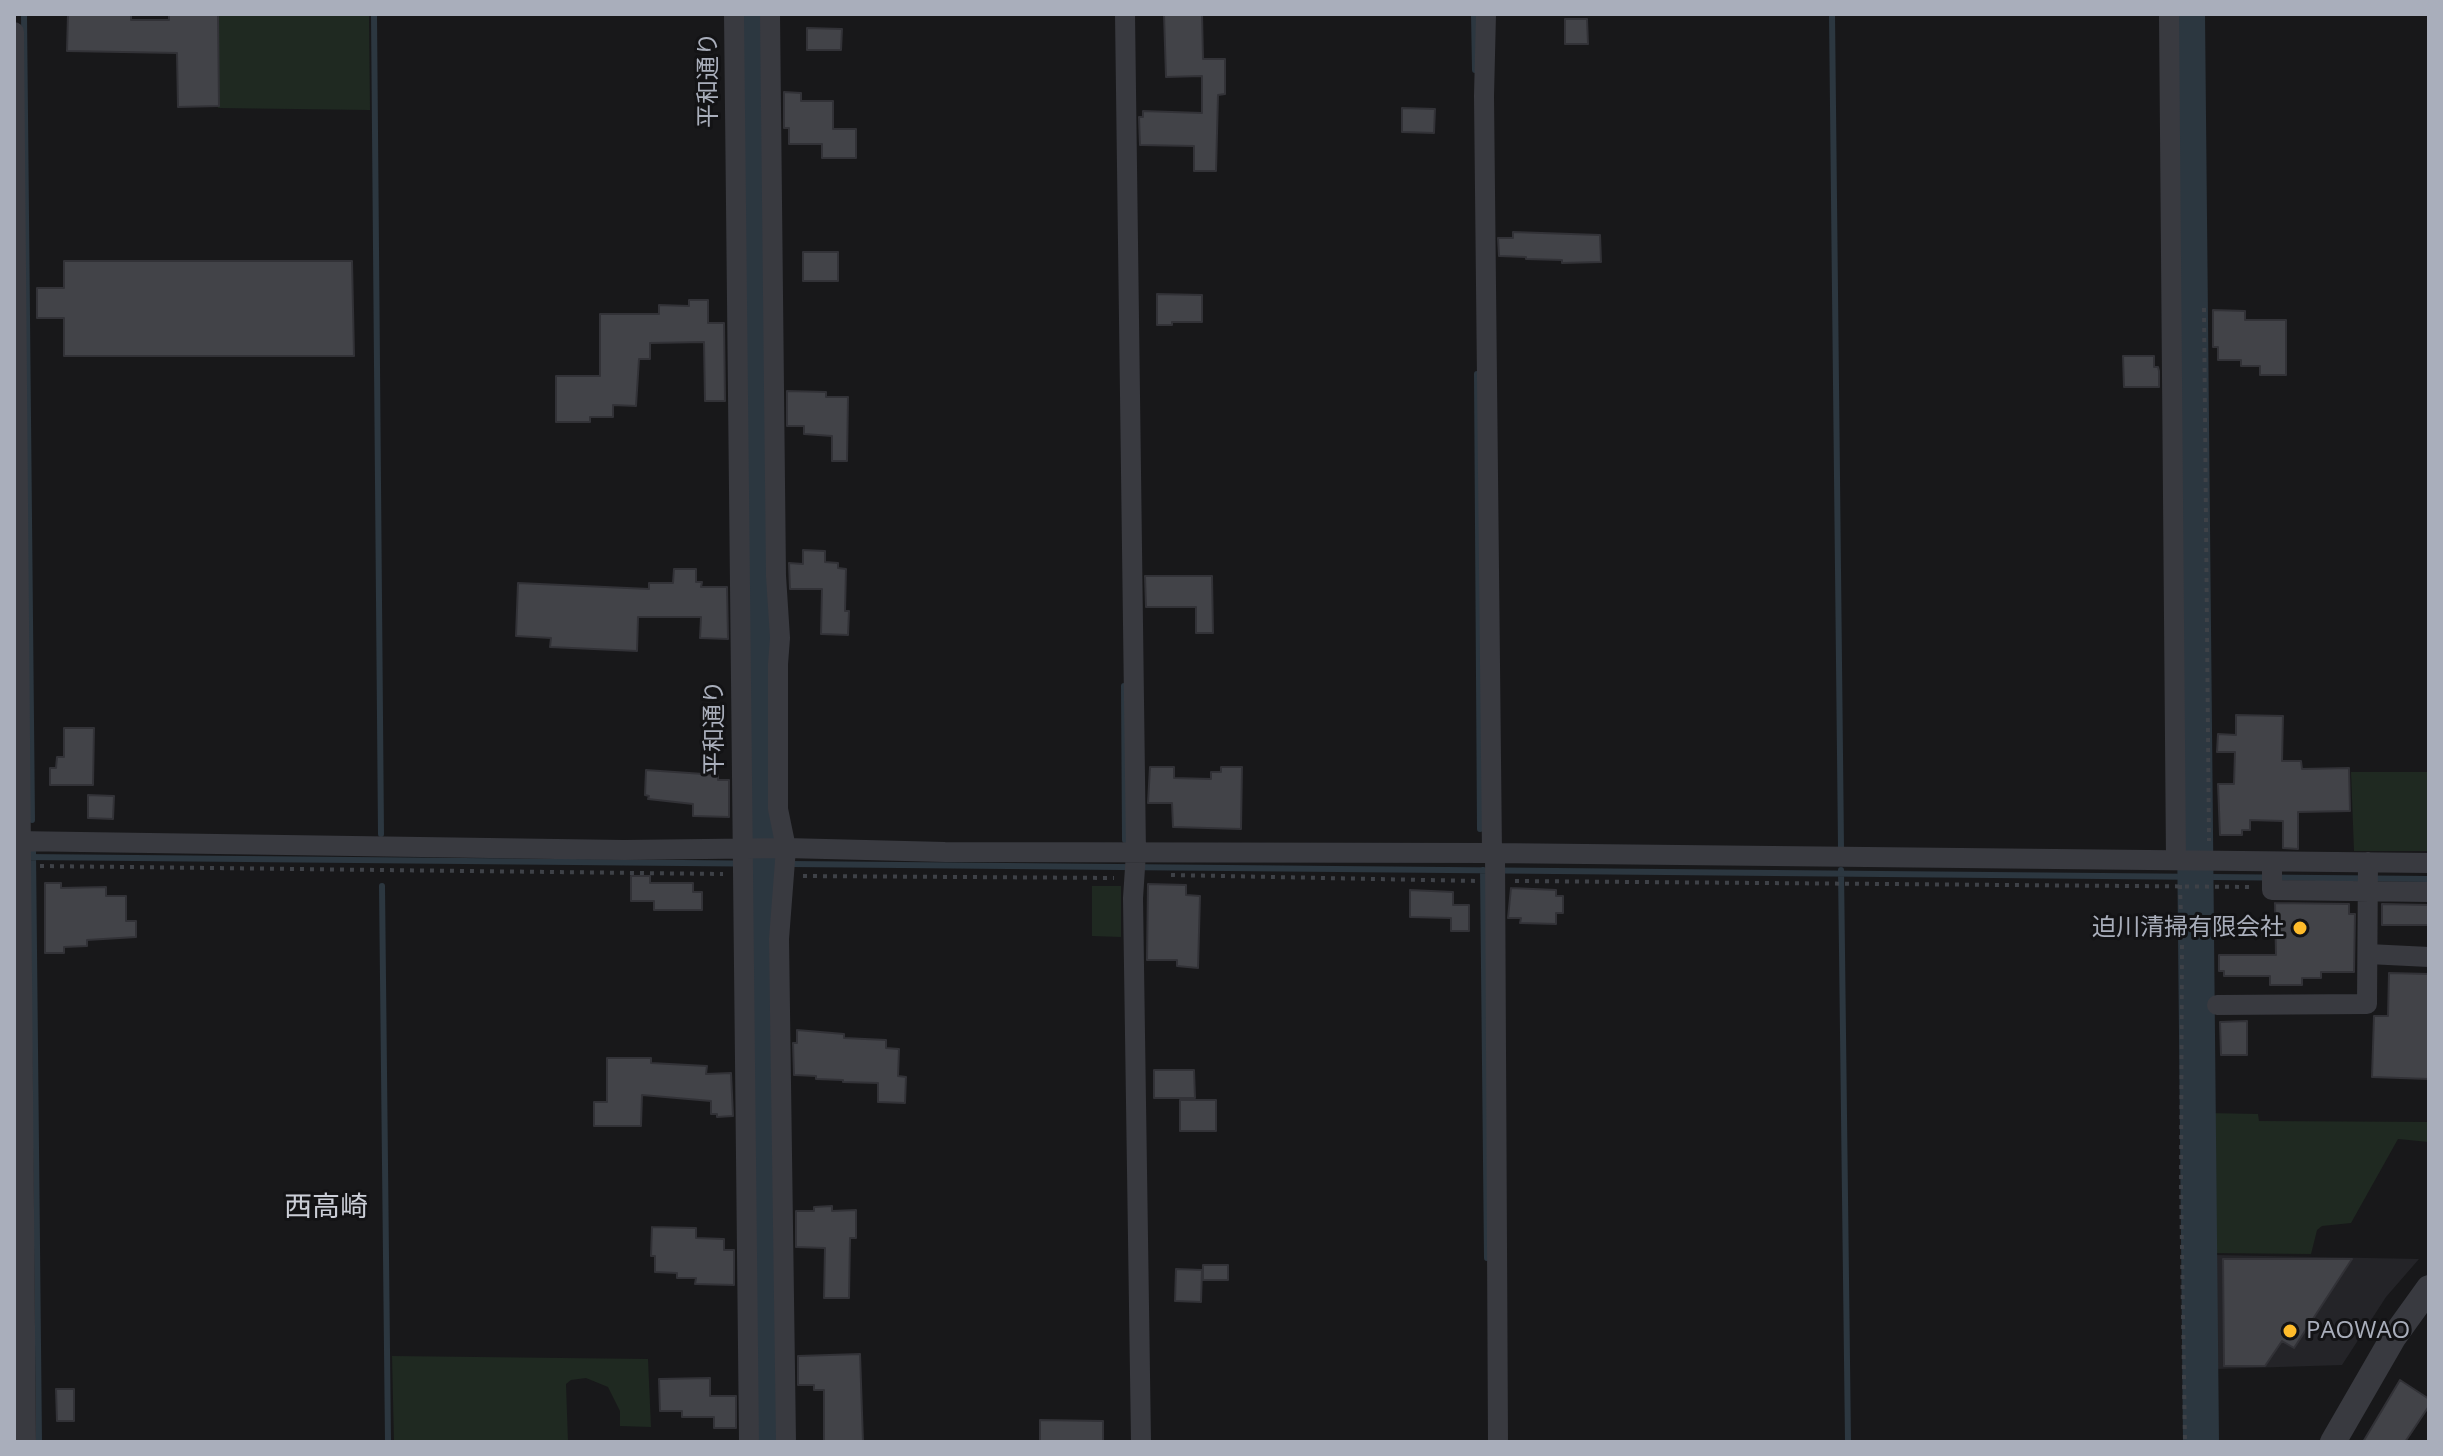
<!DOCTYPE html>
<html>
<head>
<meta charset="utf-8">
<style>
  body { margin:0 }
  #map { position:relative; width:2443px; height:1456px; overflow:hidden; background:#18181a; font-family:"Open Sans",sans-serif }
  canvas { display:block }
  .frame { position:absolute; inset:0; border:16px solid #a9aebb; pointer-events:none }
</style>
</head>
<body>
<div id="map">
<canvas width="2443" height="1456"></canvas>
<div class="frame"></div>
</div>
<script>
const context = document.querySelector('canvas').getContext('2d');
context.lineJoin = 'round';
function fill(path, color) { context.fillStyle = color; context.fill(path, 'evenodd'); }
const poly = rows => new Path2D(rows.map(r => 'M' + r).join(''));
function trace(path, color, width, dash) { context.strokeStyle = color; context.lineWidth = width; context.lineCap = dash ? 'butt' : 'round'; context.setLineDash(dash || []); context.stroke(path); }
function write(font, color, halo, rows, align = 'center') {
  context.font = font + ' "Open Sans","Noto Sans JP",sans-serif'; context.lineWidth = 6; context.setLineDash([]); context.textBaseline = 'middle'; context.strokeStyle = halo; context.fillStyle = color; for (const [text, x, y, turn = 0] of rows) {
    context.save(); context.translate(x, y); context.rotate((+turn || 0) * Math.PI / 180); context.textAlign = isNaN(turn) ? turn : align; if (halo) context.strokeText(text, 0, 0); context.fillText(text, 0, 0); context.restore();
  }
}
const built = poly([
  [2215,1255,2419,1259,2386,1297,2342,1365,2217,1369]
]);
const green = poly([
  [219,14,369,14,370,110,218,108],
  [2351,772,2429,772,2429,851,2354,851],
  [1092,886,1121,886,1121,937,1092,936],
  [2207,1113,2258,1114,2259,1121,2429,1122,2429,1142,2398,1139,2351,1223,2322,1226,2317,1230,2311,1254,2209,1253],
  [392,1356,648,1359,651,1427,620,1426,620,1411,608,1387,586,1378,571,1380,566,1384,568,1442,394,1442]
]);
const stream = poly([
  [24,14,32,820],
  [374,14,381,834],
  [1474,14,1475,70],
  [1832,14,1841,847],
  [1477,374,1480,829],
  [1124,686,1125,840],
  [33,852,39,1442],
  [26,857,2429,879],
  [1483,870,1487,1258],
  [1841,870,1848,1442],
  [382,886,388,1442]
]);
const river = poly([
  [755,14,769,1442],
  [2187,14,2201,1442]
]);
const building = poly([
  [68,14,131,14,131,20,169,20,169,14,218,14,219,106,178,107,177,53,67,51,68,14],
  [1164,14,1202,14,1203,59,1225,59,1225,94,1218,95,1216,171,1194,171,1194,146,1140,145,1139,117,1143,117,1143,111,1202,113,1202,76,1166,77,1164,14],
  [1565,19,1587,19,1588,44,1565,44,1565,19],
  [807,28,842,29,841,50,807,50,807,28],
  [784,92,801,93,801,101,833,101,833,129,856,129,856,158,822,158,822,144,789,144,789,128,784,128,784,92],
  [1402,108,1435,109,1434,133,1402,132,1402,108],
  [1513,232,1600,235,1601,262,1562,263,1562,260,1526,259,1526,257,1499,256,1498,238,1513,238,1513,232],
  [803,252,838,252,838,281,803,281,803,252],
  [64,261,352,261,354,356,64,356,64,318,37,318,37,288,64,288,64,261],
  [1157,294,1202,295,1202,322,1172,322,1172,325,1157,325,1157,294],
  [689,300,708,300,708,323,724,323,725,401,705,401,704,342,650,343,650,359,639,359,636,406,613,405,613,417,590,417,590,422,556,422,556,376,600,376,600,314,659,314,659,305,689,306,689,300],
  [2213,310,2245,311,2245,320,2286,320,2286,375,2260,375,2260,366,2241,366,2241,360,2218,360,2218,347,2213,347,2213,310],
  [2123,356,2154,356,2154,367,2158,367,2159,371,2159,387,2124,387,2123,356],
  [787,391,826,392,826,397,848,397,847,461,832,461,832,436,804,434,804,426,787,426,787,391],
  [803,550,825,551,825,562,838,563,838,568,846,569,845,611,849,611,848,635,821,634,822,589,790,589,789,563,803,564,803,550],
  [674,569,696,569,696,582,702,582,701,587,727,587,728,639,700,638,701,617,638,617,637,651,550,647,551,638,516,636,518,583,649,589,649,583,673,583,674,569],
  [1145,576,1212,576,1213,633,1196,633,1196,607,1146,607,1145,576],
  [2236,715,2283,716,2282,761,2301,761,2302,769,2349,768,2350,811,2298,812,2298,849,2283,848,2283,821,2250,820,2250,830,2242,830,2242,835,2220,835,2218,784,2234,784,2235,752,2217,752,2218,734,2236,735,2236,715],
  [64,728,94,728,93,785,50,785,50,768,56,768,57,757,64,757,64,728],
  [1150,767,1174,767,1174,778,1211,779,1211,772,1221,772,1221,767,1242,767,1241,829,1173,827,1172,803,1148,803,1150,767],
  [646,770,718,775,718,780,729,780,729,817,693,816,693,804,648,799,649,796,645,795,646,770],
  [88,795,114,796,113,819,88,818,88,795],
  [631,876,650,876,650,883,693,883,693,892,702,892,702,910,654,910,654,901,631,901,631,876],
  [45,883,61,883,61,888,106,887,106,896,126,896,126,921,136,921,136,937,87,940,87,946,64,947,64,953,45,953,45,883],
  [1148,884,1186,885,1186,895,1200,896,1198,968,1177,966,1177,960,1147,960,1148,884],
  [1511,888,1556,890,1556,896,1563,896,1563,913,1556,913,1556,924,1520,923,1521,918,1508,918,1511,888],
  [1410,890,1453,892,1453,905,1469,905,1469,931,1451,931,1451,918,1410,917,1410,890],
  [2275,903,2349,904,2349,914,2355,914,2354,972,2321,972,2321,978,2302,978,2302,985,2270,985,2270,976,2224,976,2224,971,2219,971,2219,955,2276,955,2275,903],
  [2382,904,2429,905,2429,925,2382,925,2382,904],
  [2389,973,2429,974,2429,1079,2372,1077,2374,1016,2388,1016,2389,973],
  [2247,1021,2247,1055,2221,1055,2220,1022,2247,1021],
  [797,1030,844,1034,844,1038,886,1040,886,1048,899,1049,898,1076,906,1077,905,1103,878,1102,878,1083,843,1082,843,1080,816,1079,816,1076,794,1075,793,1043,797,1043,797,1030],
  [607,1058,651,1058,651,1063,707,1066,706,1074,731,1073,733,1116,717,1117,717,1114,711,1114,711,1101,642,1095,641,1126,594,1126,594,1102,607,1102,607,1058],
  [1154,1070,1194,1070,1195,1098,1154,1098,1154,1070],
  [1180,1100,1216,1100,1216,1131,1180,1131,1180,1100],
  [832,1206,832,1211,856,1210,856,1238,850,1238,849,1298,824,1298,825,1248,796,1247,796,1211,814,1211,814,1207,832,1206],
  [652,1227,696,1228,696,1238,724,1239,724,1250,734,1250,734,1285,695,1284,696,1278,677,1278,677,1273,655,1272,655,1256,651,1256,652,1227],
  [2223,1259,2352,1259,2294,1348,2282,1341,2265,1366,2224,1366,2223,1259],
  [1203,1265,1228,1265,1228,1280,1203,1280,1203,1265],
  [1176,1269,1202,1270,1201,1302,1175,1301,1176,1269],
  [860,1354,863,1442,824,1442,824,1390,814,1390,814,1385,798,1385,798,1356,860,1354],
  [710,1378,710,1396,736,1396,736,1428,714,1428,714,1417,682,1417,682,1411,660,1411,659,1379,710,1378],
  [2400,1380,2429,1399,2429,1406,2405,1442,2363,1442,2400,1380],
  [56,1389,74,1389,74,1421,57,1421,56,1389],
  [1040,1420,1103,1421,1103,1442,1040,1442,1040,1420]
]);
const path = poly([
  [2204,308,2209,841],
  [40,866,723,874],
  [1171,875,1478,881],
  [803,876,1114,878],
  [1515,881,2254,887],
  [2180,885,2182,945,2181,1185,2185,1442]
]);
const minor = poly([
  [734,14,749,1442],
  [770,14,776,576,780,638,778,664,778,809,786,848,779,939,786,1442],
  [1125,14,1136,853,1133,898,1141,1442],
  [1486,14,1484,96,1492,853],
  [2169,14,2176,859],
  [14,32,26,1442],
  [14,841,624,850,786,848,945,852,1492,853,2429,863],
  [1495,854,1498,1442],
  [2272,862,2272,890,2429,892],
  [2368,954,2429,957],
  [2217,1005,2367,1004,2368,862]
]);
const tertiary = poly([
  [2333,1442,2393,1338,2429,1288]
]);
const markers = [
  [2300,928,8,"#ffbc2b"],
  [2290,1331,8,"#ffbc2b"]
];
const streetNames = [
  ["平和通り",709,80,-90],
  ["平和通り",715,728,-90]
];
const poiNames = [
  ["迫川清掃有限会社",2284,928],
  ["PAOWAO",2306,1331,"left"]
];
const quarterNames = [
  ["西高崎",326,1208]
];
fill(built, '#242428');
fill(green, '#1f2921');
trace(stream, '#2c3740', 6);
trace(river, '#2c3740', 36);
fill(building, '#424348');
trace(building, '#323237', 2);
trace(path, '#3e4147', 4, [4, 6]);
trace(minor, '#393a40', 20);
trace(tertiary, '#393a40', 26);
for (const [x, y, r, color] of markers) { const dot = new Path2D(); dot.arc(x, y, r, 0, 2 * Math.PI); context.fillStyle = color; context.fill(dot); trace(dot, '#131315', 3); }
write('24px', '#a9aebb', '#131315', streetNames);
write('24px', '#a9aebb', '#131315', poiNames, 'right');
write('28px', '#cbced7', '#131315', quarterNames);
</script>
</body>
</html>
